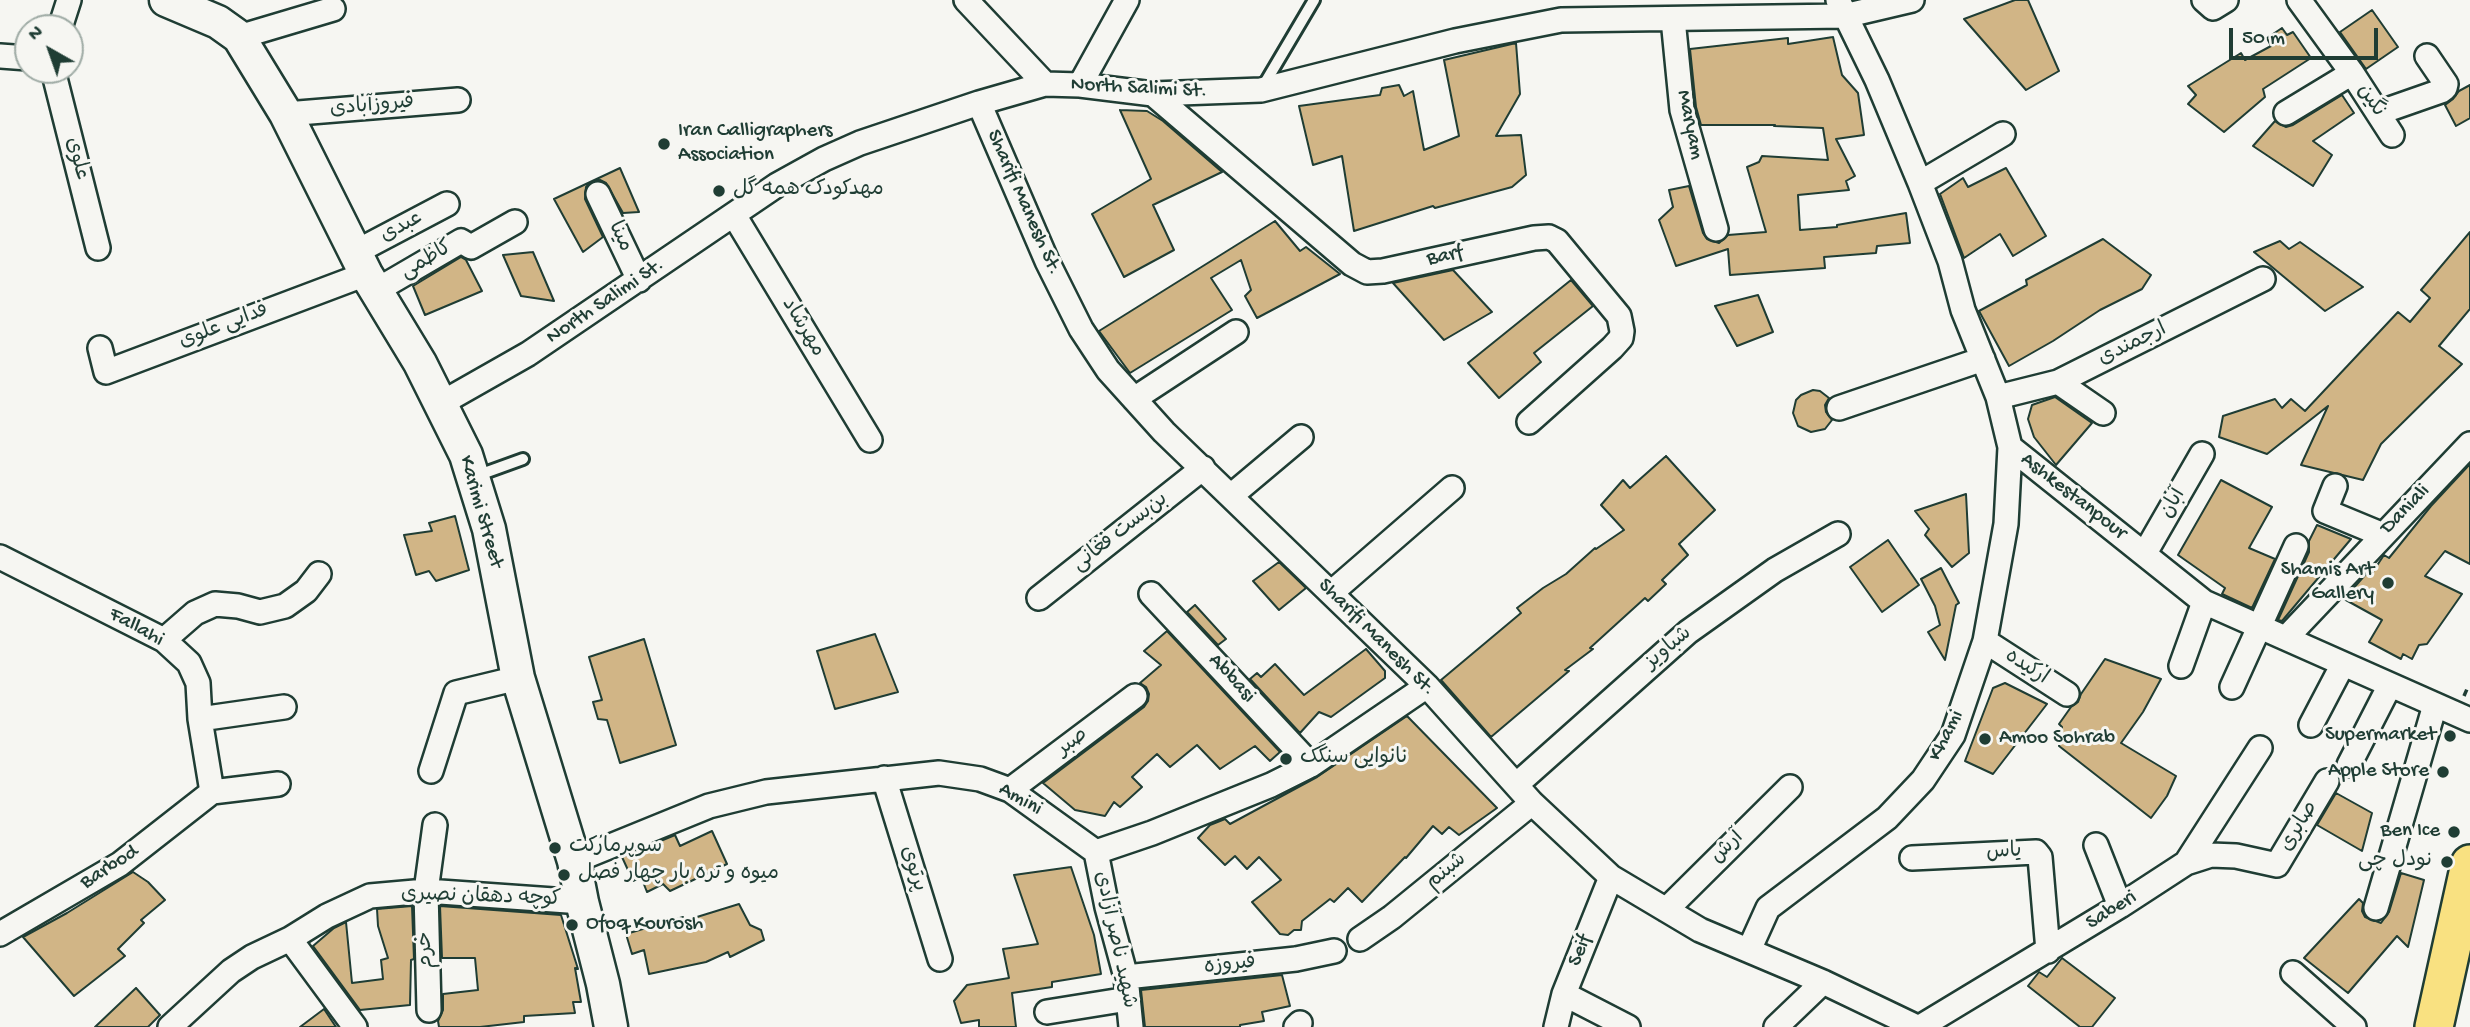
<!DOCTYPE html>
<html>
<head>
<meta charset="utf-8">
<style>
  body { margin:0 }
  #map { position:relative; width:2470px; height:1027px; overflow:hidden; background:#f6f6f2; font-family:"Gochi Hand",sans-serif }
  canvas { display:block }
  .north { position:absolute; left:14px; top:14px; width:70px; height:70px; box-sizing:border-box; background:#f6f6f2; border:2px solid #a0aca6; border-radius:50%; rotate:320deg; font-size:19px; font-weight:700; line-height:28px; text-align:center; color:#1f3d34 }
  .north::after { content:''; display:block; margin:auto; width:24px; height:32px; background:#1f3d34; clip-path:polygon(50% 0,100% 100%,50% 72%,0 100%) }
  .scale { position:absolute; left:2229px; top:28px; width:149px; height:32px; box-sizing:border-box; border:4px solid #1f3d34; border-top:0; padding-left:9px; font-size:21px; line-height:24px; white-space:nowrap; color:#1f3d34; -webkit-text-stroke:5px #f6f6f2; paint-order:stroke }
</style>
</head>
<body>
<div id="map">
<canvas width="2470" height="1027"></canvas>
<div class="north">N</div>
<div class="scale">50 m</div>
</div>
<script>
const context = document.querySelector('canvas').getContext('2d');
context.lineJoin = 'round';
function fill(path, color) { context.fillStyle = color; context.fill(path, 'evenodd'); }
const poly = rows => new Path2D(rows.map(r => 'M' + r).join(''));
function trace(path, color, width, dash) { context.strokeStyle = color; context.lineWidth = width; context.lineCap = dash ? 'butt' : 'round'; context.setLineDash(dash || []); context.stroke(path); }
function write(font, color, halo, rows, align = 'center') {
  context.font = font + ' "Gochi Hand","Playpen Sans Arabic",sans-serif'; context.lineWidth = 6; context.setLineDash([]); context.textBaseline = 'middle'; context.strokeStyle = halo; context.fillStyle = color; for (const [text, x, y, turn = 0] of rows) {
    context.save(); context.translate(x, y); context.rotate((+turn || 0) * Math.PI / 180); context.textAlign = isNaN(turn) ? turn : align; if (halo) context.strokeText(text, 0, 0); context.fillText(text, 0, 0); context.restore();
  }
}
const building = poly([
  [2015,0,2028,0,2059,71,2026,90,1964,19,2015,0],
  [2372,10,2398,47,2366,69,2340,32,2372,10],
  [2282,28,2287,35,2293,32,2311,58,2263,89,2265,97,2224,132,2188,104,2196,95,2188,86,2241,53,2245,60,2271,46,2267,38,2282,28],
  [1833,37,1842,75,1858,93,1864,135,1836,139,1855,176,1846,181,1849,190,1798,195,1800,230,1837,227,1837,225,1906,213,1910,243,1877,246,1876,253,1824,257,1825,268,1730,275,1728,249,1676,266,1659,220,1673,207,1669,190,1689,186,1703,233,1707,239,1719,243,1728,235,1766,232,1747,167,1759,162,1762,156,1828,160,1823,128,1774,126,1775,125,1701,125,1696,107,1690,49,1788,38,1788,44,1833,37],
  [1516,43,1520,94,1496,136,1521,135,1526,175,1512,187,1435,208,1433,206,1354,231,1342,156,1313,165,1299,106,1380,95,1382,88,1399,85,1404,96,1413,91,1424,150,1459,136,1444,60,1516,43],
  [2470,85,2470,118,2456,126,2445,105,2453,99,2459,91,2470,85],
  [2342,95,2354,113,2313,141,2332,155,2313,186,2253,146,2275,121,2286,127,2293,125,2342,95],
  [1120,110,1147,111,1163,121,1222,172,1153,205,1174,250,1124,277,1092,214,1151,179,1120,110],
  [620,168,639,212,623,213,606,183,600,180,591,182,586,187,585,199,603,237,583,252,554,199,620,168],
  [2006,168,2046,236,2013,256,2000,234,1964,258,1940,194,1963,178,1968,187,2006,168],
  [1275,221,1300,251,1306,247,1340,274,1257,318,1245,296,1251,290,1241,260,1211,278,1232,310,1130,373,1099,331,1275,221],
  [2470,232,2470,309,2439,346,2462,364,2381,444,2363,480,2301,465,2328,406,2267,454,2219,437,2223,416,2275,399,2282,408,2291,399,2305,411,2398,312,2410,322,2430,298,2421,290,2470,232],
  [2103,239,2151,275,2142,289,2100,310,2053,341,2009,366,1979,311,2027,285,2026,280,2103,239],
  [2280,241,2289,249,2300,242,2363,287,2325,311,2254,252,2280,241],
  [533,252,554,301,521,296,503,255,533,252],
  [461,257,466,260,482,291,425,315,413,286,461,257],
  [1453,270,1492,312,1444,340,1393,283,1453,270],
  [1571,280,1593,306,1534,353,1541,362,1499,398,1468,363,1571,280],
  [1758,295,1773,332,1737,346,1715,306,1758,295],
  [1813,390,1820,391,1829,398,1825,405,1826,412,1832,420,1825,429,1811,432,1798,426,1793,413,1796,400,1801,395,1813,390],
  [2055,397,2092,423,2056,465,2034,437,2028,419,2032,405,2055,397],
  [1666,456,1715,510,1679,544,1688,555,1662,580,1666,584,1648,601,1645,598,1590,648,1593,649,1565,670,1569,671,1491,737,1441,680,1521,613,1517,608,1543,588,1566,574,1595,548,1596,549,1624,530,1601,505,1623,480,1630,488,1666,456],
  [2470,464,2470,564,2445,551,2425,576,2462,594,2427,644,2419,645,2412,659,2403,654,2401,659,2369,642,2382,620,2344,599,2366,574,2370,576,2384,555,2389,558,2431,506,2470,464],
  [2221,480,2272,507,2249,548,2275,559,2252,608,2222,594,2225,588,2178,555,2221,480],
  [1966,494,1969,553,1952,567,1925,535,1929,529,1915,511,1966,494],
  [455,516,469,570,436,581,429,571,416,575,404,535,432,531,429,523,455,516],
  [2317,525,2351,539,2282,621,2278,620,2309,552,2309,541,2317,525],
  [1888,540,1919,585,1882,612,1850,567,1888,540],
  [1279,562,1306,588,1279,610,1253,581,1279,562],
  [1941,568,1959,603,1956,605,1945,660,1928,632,1940,625,1935,606,1921,579,1941,568],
  [1195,605,1226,639,1218,645,1187,612,1195,605],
  [1167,631,1280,752,1270,761,1255,746,1220,769,1197,745,1170,767,1157,754,1132,777,1142,787,1120,807,1114,802,1105,816,1075,810,1043,783,1144,707,1148,701,1149,694,1146,687,1140,683,1161,665,1144,651,1167,631],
  [875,634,898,692,835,709,817,651,875,634],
  [644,639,676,745,620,763,607,720,598,719,593,702,602,700,589,657,644,639],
  [1366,649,1385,671,1385,678,1331,717,1319,712,1300,733,1250,679,1257,673,1261,677,1275,664,1304,695,1366,649],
  [2105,659,2161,679,2143,712,2121,743,2176,776,2167,796,2151,818,2059,746,2062,727,2059,724,2071,707,2078,702,2081,694,2105,659],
  [2005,683,2047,704,1993,774,1965,761,1993,688,2005,683],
  [1407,716,1497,808,1459,835,1449,827,1442,834,1433,826,1406,858,1405,857,1362,902,1348,888,1334,902,1330,899,1302,921,1301,930,1294,930,1288,935,1280,934,1252,902,1281,880,1259,857,1247,869,1235,856,1225,865,1198,838,1210,825,1225,819,1230,824,1317,777,1407,716],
  [2336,793,2372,813,2362,851,2317,825,2336,793],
  [712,831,727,864,670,891,663,884,647,892,641,877,633,881,622,857,675,835,680,846,712,831],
  [1071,867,1094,935,1101,974,1052,982,1052,987,1012,993,1016,1027,979,1027,979,1020,961,1023,954,1001,967,985,1009,978,1003,949,1038,944,1014,875,1071,867],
  [133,872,148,882,165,900,141,920,144,923,118,949,125,956,74,996,23,937,67,913,133,872],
  [2401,873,2424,880,2408,947,2397,936,2348,993,2304,958,2359,899,2363,903,2362,911,2365,917,2381,923,2389,912,2401,873],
  [739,904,750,925,761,930,764,940,730,957,728,952,706,962,649,974,644,950,632,954,626,934,683,917,684,921,739,904],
  [412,906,414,959,411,960,410,1005,360,1010,313,946,334,928,346,922,352,983,383,979,381,960,388,958,378,926,377,909,412,906],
  [440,906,561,915,578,969,575,968,581,1002,573,1002,575,1013,524,1016,524,1022,480,1027,439,1027,438,1021,443,1010,443,994,478,990,475,958,442,958,440,906],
  [2062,958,2115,998,2092,1027,2080,1027,2028,986,2039,972,2047,977,2062,958],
  [1282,975,1290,1006,1262,1012,1264,1021,1240,1025,1240,1027,1145,1027,1141,990,1282,975],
  [136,988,160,1015,148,1027,95,1027,136,988],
  [324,1009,336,1027,300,1027,324,1009]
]);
const path = poly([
  [2464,696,2467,689,2470,690]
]);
const service = poly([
  [1262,88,1314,0],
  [476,476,523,459]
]);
const minor = poly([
  [966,0,1045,84],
  [2204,0,2213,8,2226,0],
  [2299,0,2352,73,2392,135],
  [1673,19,1682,110,1716,229],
  [60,28,69,0],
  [239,37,333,9],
  [0,56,28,58],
  [53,70,98,248],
  [1080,85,1127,0],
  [1153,94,1352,264,1367,272,1383,271,1534,238,1549,237,1557,241,1619,316,1622,331,1621,338,1612,348,1529,422],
  [979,103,1047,261,1081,329,1108,370,1164,432,1427,686,1532,803,1611,877,1700,930,1823,982,1917,1027],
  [2286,113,2352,73],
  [2378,113,2441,91,2445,88,2446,84,2427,56],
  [286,114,458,100],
  [1920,183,2003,134],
  [598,194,639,280],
  [734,215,870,440],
  [356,252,447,204],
  [377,290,461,241,471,247,515,222],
  [100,348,106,372,366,274],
  [2058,382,2103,413],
  [1998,397,2058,382,2263,279],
  [1134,399,1236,332],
  [440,404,528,354,777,185,824,159,860,143,979,103,1045,84,1080,85,1153,94,1261,90,1455,41,1561,20,1844,16,1912,0],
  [1839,408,1983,359],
  [2010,447,2204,602,2470,720],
  [2335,486,2325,511,2383,535],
  [1232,495,1301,437],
  [2145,553,2202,454],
  [0,557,164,640,189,663,198,683,200,719,212,792],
  [1331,593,1452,488],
  [1151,594,1311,765],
  [1039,598,1203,468],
  [2286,638,2470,444],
  [164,640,195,613,215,604,238,606,260,612,285,606,306,591,319,574],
  [1985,641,2067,694],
  [2181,666,2204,602],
  [2232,687,2296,546],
  [200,719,284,707],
  [2311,725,2343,664],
  [2349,765,2390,685],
  [431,771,456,693,518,678],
  [884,778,940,959],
  [1516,785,1688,632,1775,570,1838,534],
  [1010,790,1135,696],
  [212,792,278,784],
  [2096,845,2120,906],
  [1096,852,1107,907,1126,977,1131,1027],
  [1912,858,2036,852,2040,857,2048,951],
  [574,861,709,806,766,792,939,773,980,779,1010,790,1096,852,1152,833,1271,785,1311,765,1427,686],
  [2186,863,2260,748],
  [2376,908,2435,705],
  [1666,910,1790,787],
  [0,934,120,864,212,792],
  [290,939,355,1027],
  [1360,939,1392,917,1532,803],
  [1749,950,1768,908,1887,818,1923,780,1953,735,1985,641,2006,524,2010,447,1998,397,1963,310,1950,261,1920,183,1877,80,1838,0],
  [2293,973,2354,1027],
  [1126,977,1296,959,1334,951],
  [1564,994,1628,1027],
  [429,1010,426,891,435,825],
  [1047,1012,1128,999],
  [170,1027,231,971,252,957,290,939,327,916,370,896,426,891,582,902],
  [1296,1027,1300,1023],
  [1556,1027,1564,994,1611,877],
  [1776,1027,1823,982],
  [1920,1027,2120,906,2186,863,2211,855,2236,856,2277,865,2327,781]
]);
const secondary = poly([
  [166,0,218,22,239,37,286,114,366,274,420,363,466,455,489,529,518,678,574,861,582,902,603,984,611,1027]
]);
const primary = poly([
  [2434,1027,2470,864]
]);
const markers = [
  [664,144,7,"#1f3d34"],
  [719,191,7,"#1f3d34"],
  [2388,583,7,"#1f3d34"],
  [2450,736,7,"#1f3d34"],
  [1985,739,7,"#1f3d34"],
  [1286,759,7,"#1f3d34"],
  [2443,772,7,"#1f3d34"],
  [2454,832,7,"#1f3d34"],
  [555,848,7,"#1f3d34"],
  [2447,862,7,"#1f3d34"],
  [564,875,7,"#1f3d34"],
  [572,925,7,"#1f3d34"]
];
const streetNames = [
  ["North Salimi St.",1139,89,3],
  ["نگین",2370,101,57],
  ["فیروزآبادی",372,107,-5],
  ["Maryam",1689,125,78],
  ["علوی",76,159,76],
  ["Sharifi Manesh St.",1023,203,66],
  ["عبدی",402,228,-28],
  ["مینا",619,237,65],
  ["Barf",1445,257,-12],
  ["کاظمی",427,261,-30],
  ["North Salimi St.",606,302,-34],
  ["فدایی علوی",224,327,-21],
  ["مهرشاد",802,328,59],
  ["ارجمندی",2133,345,-26],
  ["Ashkestanpour",2073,497,38],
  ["آبان",2174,504,-60],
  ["Daniali",2406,510,-46],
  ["Karimi Street",480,512,74],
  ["بن‌بست فغانی",1121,533,-38],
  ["Fallahi",136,628,29],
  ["Sharifi Manesh St.",1376,638,45],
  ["شباویز",1669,649,-40],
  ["ارکیده",2026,668,33],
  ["Abbasi",1231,679,47],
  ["Khami",1947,736,-63],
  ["صبر",1073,743,-37],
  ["Amini",1020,800,30],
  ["صابری",2300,827,-59],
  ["آرش",1728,848,-45],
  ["یاس",2004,853,-3],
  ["Barbod",110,868,-33],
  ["پرتوی",912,869,73],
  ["شبنم",1447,872,-39],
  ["کوچه دهقان نصیری",481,898,2],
  ["Saberi",2112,911,-32],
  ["شهید ناصر آزادی",1114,940,78],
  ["خرم",427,950,-92],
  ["Seif",1581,951,-68],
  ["فیروزه",1230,966,-6]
];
const poiNames = [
  ["Iran Calligraphers",678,132],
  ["Association",678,156],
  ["مهدکودک همه گل",733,191],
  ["Shamis Art",2374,571,"right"],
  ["Gallery",2374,595,"right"],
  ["Supermarket",2436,736,"right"],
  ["Amoo Sohrab",1999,739],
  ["نانوایی سنگک",1300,759],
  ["Apple Store",2429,772,"right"],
  ["Ben Ice",2440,832,"right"],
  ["سوپرمارکت",569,848],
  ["نودل چی",2433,862,"right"],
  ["میوه و تره بار چهار فصل",578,875],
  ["Ofoq Kourosh",586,925]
];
fill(building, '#d1b586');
trace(building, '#1f3d34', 2);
trace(service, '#1f3d34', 16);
trace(minor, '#1f3d34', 28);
trace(secondary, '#1f3d34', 37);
trace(primary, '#1f3d34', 42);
trace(path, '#1f3d34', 3.5, [7, 5]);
trace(service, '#f6f6f2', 10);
trace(minor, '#f6f6f2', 23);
trace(secondary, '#f6f6f2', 32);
trace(primary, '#f9e181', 37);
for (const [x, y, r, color] of markers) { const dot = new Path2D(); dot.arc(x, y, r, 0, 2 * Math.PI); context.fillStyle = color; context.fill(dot); trace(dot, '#f6f6f2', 2.5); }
write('21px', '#1f3d34', '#f6f6f2', streetNames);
write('21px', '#1f3d34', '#f6f6f2', poiNames, 'left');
</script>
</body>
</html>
